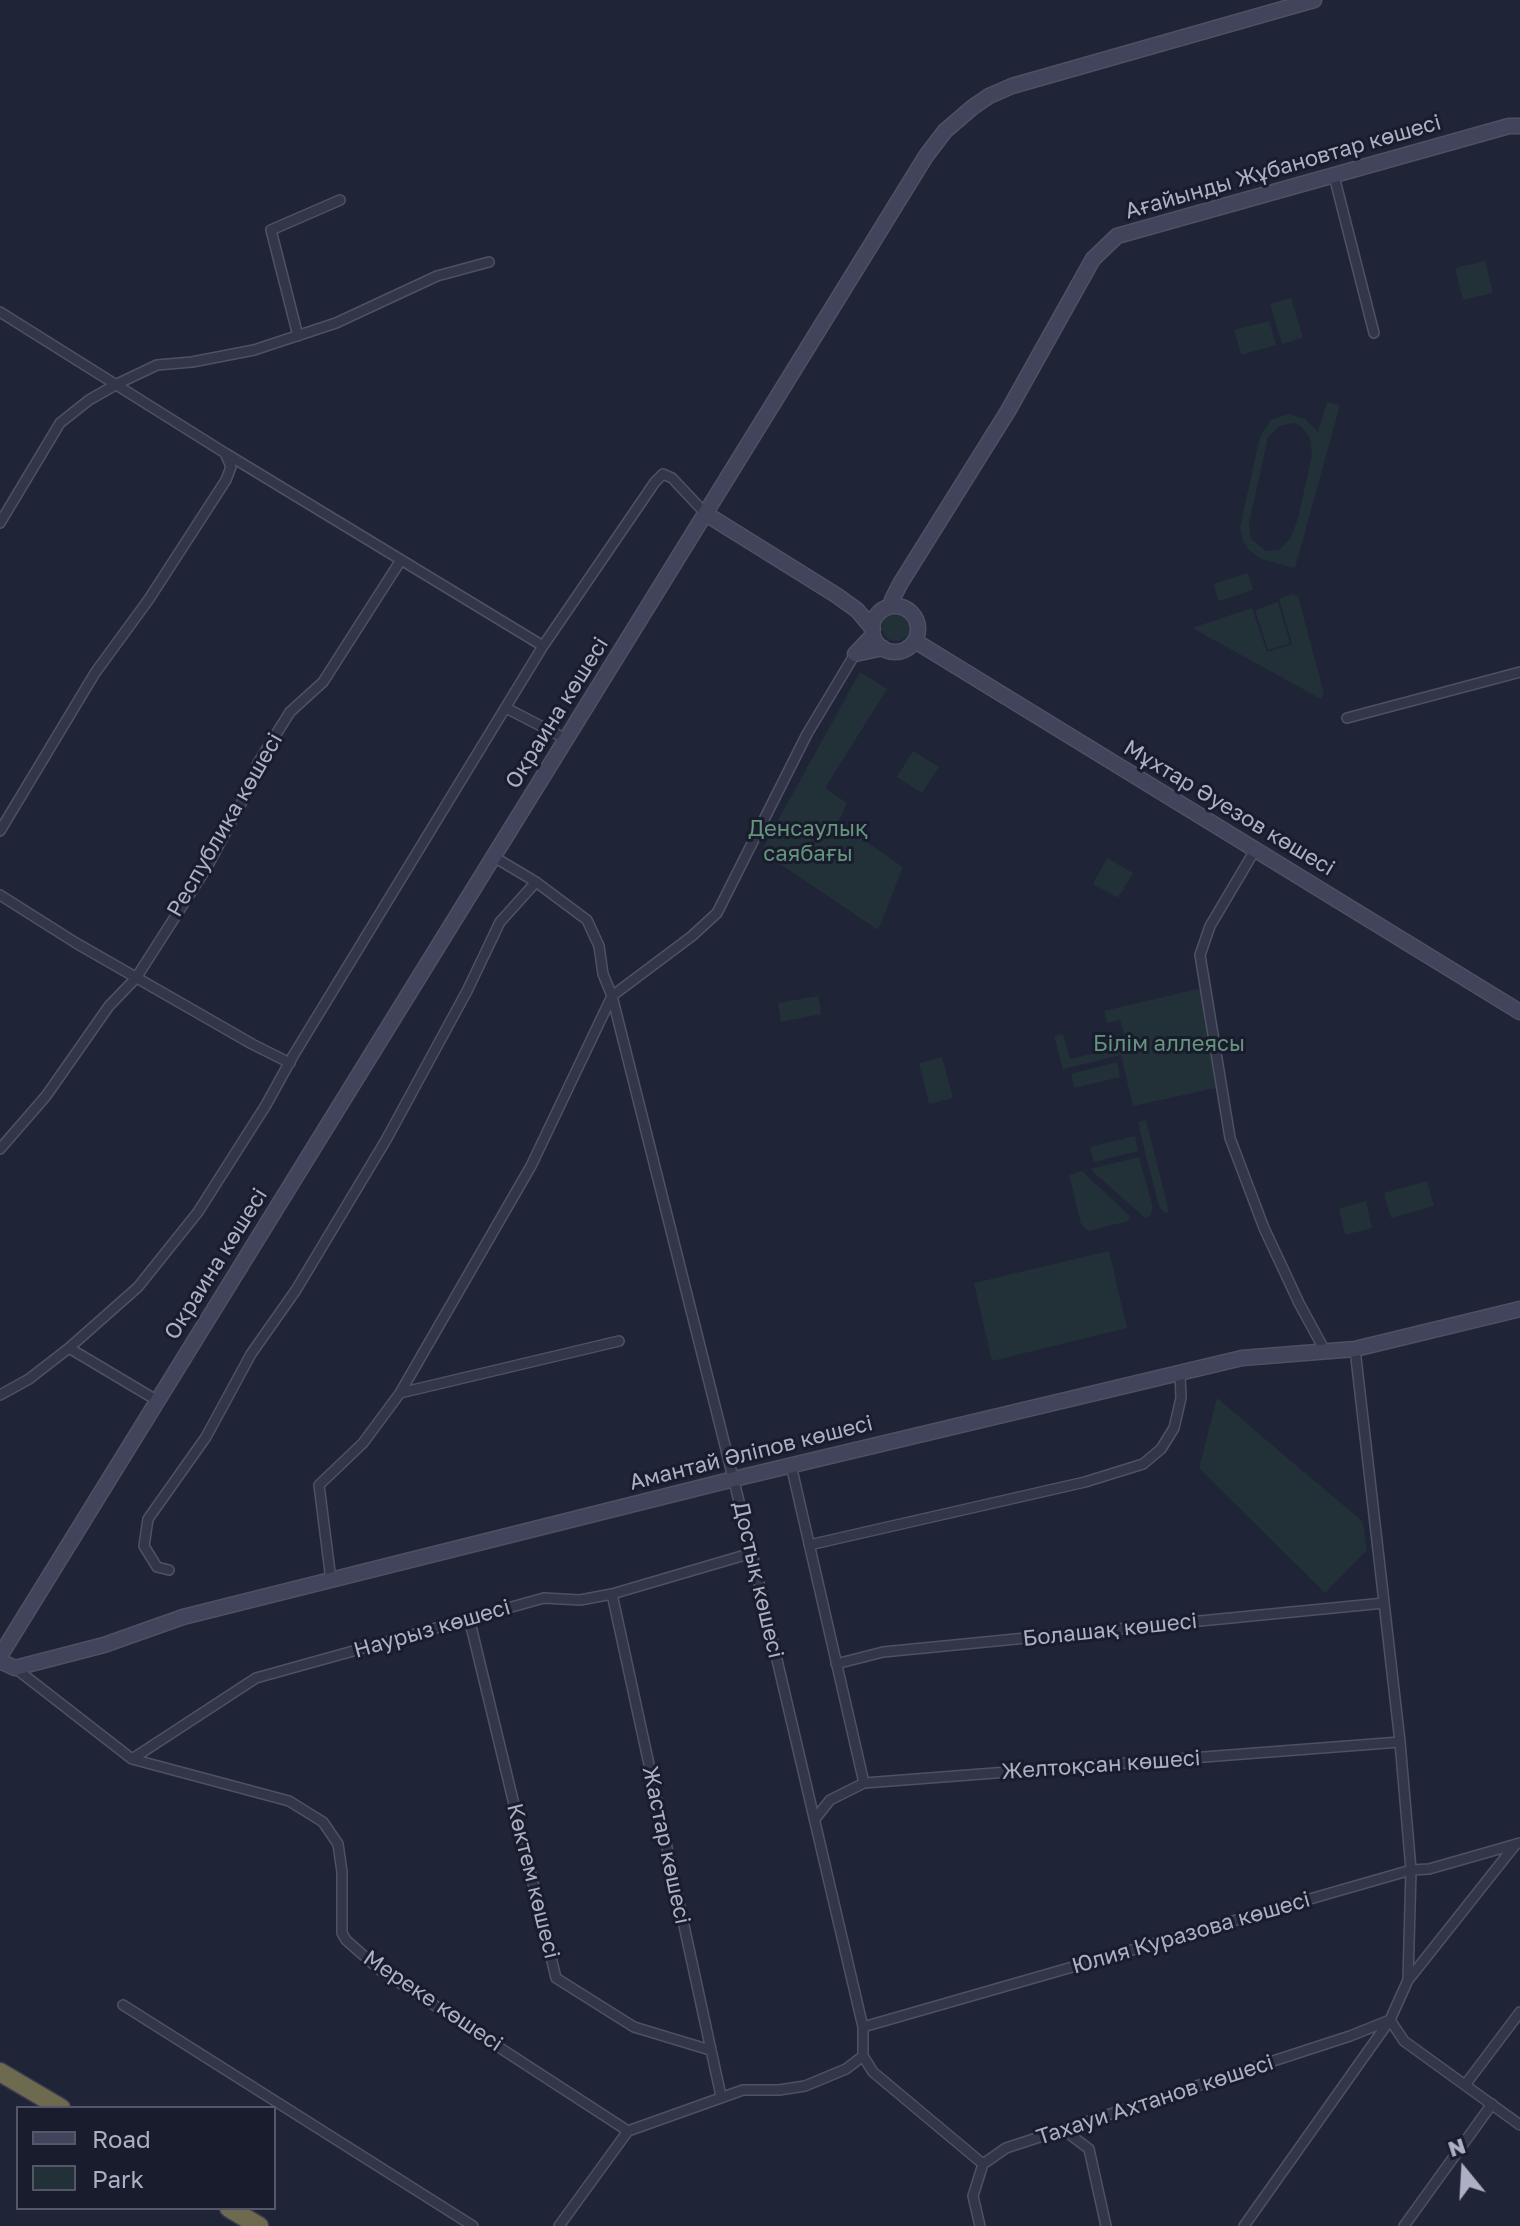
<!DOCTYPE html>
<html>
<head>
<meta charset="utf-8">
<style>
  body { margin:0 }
  #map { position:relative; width:1520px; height:2226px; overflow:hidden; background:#202437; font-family:"Golos Text",sans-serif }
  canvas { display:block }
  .legend { position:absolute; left:16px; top:2106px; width:260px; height:104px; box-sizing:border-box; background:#191c2c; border:2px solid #545769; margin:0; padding:10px 14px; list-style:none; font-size:24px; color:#adb0c5 }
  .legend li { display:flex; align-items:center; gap:16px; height:40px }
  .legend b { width:40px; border:2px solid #545769 }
  .north { position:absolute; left:1424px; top:2130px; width:80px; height:80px; -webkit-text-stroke:6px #191c2c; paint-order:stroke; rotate:342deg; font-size:22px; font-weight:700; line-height:32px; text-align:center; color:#adb0c5 }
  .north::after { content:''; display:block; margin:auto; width:28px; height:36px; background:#adb0c5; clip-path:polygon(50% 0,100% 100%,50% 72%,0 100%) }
</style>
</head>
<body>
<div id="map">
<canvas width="1520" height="2226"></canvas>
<ul class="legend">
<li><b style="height:10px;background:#41445b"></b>Road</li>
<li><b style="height:22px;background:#223038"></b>Park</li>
</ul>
<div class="north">N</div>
</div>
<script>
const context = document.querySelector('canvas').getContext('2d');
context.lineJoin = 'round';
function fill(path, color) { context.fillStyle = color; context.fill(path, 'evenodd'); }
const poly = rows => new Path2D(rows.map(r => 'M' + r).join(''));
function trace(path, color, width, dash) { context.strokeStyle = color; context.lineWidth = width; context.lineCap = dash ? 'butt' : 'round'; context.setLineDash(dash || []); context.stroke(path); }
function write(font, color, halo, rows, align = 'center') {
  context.font = font + ' "Golos Text",sans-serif'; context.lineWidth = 6; context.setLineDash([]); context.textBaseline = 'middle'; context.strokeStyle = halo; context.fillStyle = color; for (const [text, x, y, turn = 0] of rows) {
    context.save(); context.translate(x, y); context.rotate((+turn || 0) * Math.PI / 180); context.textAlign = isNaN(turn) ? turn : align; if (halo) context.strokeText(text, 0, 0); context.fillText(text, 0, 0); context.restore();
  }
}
const green = poly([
  [1485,261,1493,293,1463,300,1455,268],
  [1291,298,1303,338,1282,344,1270,304],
  [1269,321,1276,345,1241,355,1234,330],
  [1327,402,1340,405,1295,568,1261,559,1248,549,1243,541,1240,527,1260,436,1271,420,1289,414,1305,419,1318,432],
  [1294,423,1301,426,1310,438,1312,455,1309,469,1298,518,1290,539,1279,550,1266,551,1251,539,1249,523,1268,437,1280,426],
  [1248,573,1253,590,1219,601,1213,584],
  [1294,594,1298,597,1324,693,1321,699,1192,628,1252,608,1267,652,1292,644,1279,599],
  [1278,602,1290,643,1268,650,1255,610],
  '882 627a14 14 0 1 1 28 0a14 14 0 1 1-28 0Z',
  [860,672,887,689,825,788,847,803,838,822,903,867,878,930,761,851],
  [913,751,939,767,922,793,897,777],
  [1107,858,1133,873,1118,898,1093,884],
  [1197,989,1201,991,1216,1088,1133,1106,1121,1055,1063,1069,1054,1036,1063,1034,1070,1059,1127,1045,1120,1020,1107,1023,1104,1011],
  [818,996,821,1014,781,1022,778,1003],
  [942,1057,953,1098,929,1104,919,1063],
  [1117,1062,1120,1077,1074,1088,1071,1074],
  [1146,1120,1169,1212,1164,1213,1159,1206,1146,1156,1138,1122],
  [1135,1136,1138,1151,1094,1162,1090,1147],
  [1139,1157,1153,1208,1150,1216,1145,1218,1090,1169],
  [1082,1171,1130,1216,1128,1221,1089,1231,1081,1224,1069,1175],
  [1427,1181,1434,1206,1391,1218,1384,1193],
  [1366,1201,1372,1228,1345,1235,1339,1209],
  [1109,1251,1127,1328,992,1361,974,1283],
  [1217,1398,1363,1522,1367,1550,1325,1593,1199,1468]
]);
const street = poly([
  [1334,176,1374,333],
  [0,312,225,453,231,467,226,480,149,599,95,673,0,831],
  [298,336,271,230,340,200],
  [225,453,543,646],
  [0,523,60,423,89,400,117,384,157,365,192,362,254,350,336,323,437,276,489,262],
  [506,708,566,739],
  [1347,718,1520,672],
  [1255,850,1210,926,1200,955,1230,1138,1264,1228,1299,1303,1325,1351],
  [536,882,587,920,599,946,603,974,612,996,752,1553,863,2027,863,2056,873,2072,983,2164],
  [0,895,76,943,252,1044,290,1063],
  [0,1149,46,1096,109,1006,136,978,207,867,244,798,258,763,290,712,323,682,401,560],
  [69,1348,158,1401],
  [400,1393,619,1341],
  [0,1395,29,1379,69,1348,138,1287,198,1212,266,1105,293,1056,543,646,655,482,663,474,672,478,706,514],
  [791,1465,864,1783],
  [809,1545,1085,1482,1143,1464,1161,1449,1174,1428,1181,1398,1180,1373],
  [169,1570,157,1567,144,1546,148,1519,206,1437,251,1354,296,1290,386,1140,467,991,500,922,536,882,494,857],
  [331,1580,319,1485,363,1443,400,1393,531,1166,612,996,692,936,717,913,807,734,855,654],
  [612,1594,721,2096],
  [469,1618,556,1978,634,2027,710,2050],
  [836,1664,883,1652,1384,1603],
  [15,1668,132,1759,289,1801,323,1822,338,1844,342,1872,342,1933,346,1940,380,1970,628,2131,743,2090,779,2090,805,2086,846,2069,863,2056],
  [132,1759,256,1678,544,1598,580,1600,612,1594,752,1553],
  [815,1819,830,1800,864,1783,1400,1742],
  [1409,1979,1516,1844],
  [123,2005,473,2226],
  [1390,2020,1404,2041,1520,2125],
  [863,2027,1411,1870,1429,1869,1520,1843],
  [1465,2085,1520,2012],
  [1064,2130,1089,2149,1106,2226],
  [559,2226,628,2131],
  [980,2226,973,2196,983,2164,1006,2148,1350,2036,1390,2020],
  [1244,2226,1390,2020,1408,1980,1411,1870,1400,1742,1355,1349],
  [1404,2226,1492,2104]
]);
const secondary = poly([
  [706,514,836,595,857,610,873,629],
  [893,606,892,600,900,584,1008,411,1093,259,1117,236,1509,126,1520,126],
  '872 629a23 23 0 1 1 46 0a23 23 0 1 1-46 0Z',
  [873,635,855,654,883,648],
  [915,641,1520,1012],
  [0,1656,926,156,945,131,973,107,989,96,1012,86,1314,0],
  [0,1661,15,1668,104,1645,183,1617,734,1479,1242,1358,1355,1349,1520,1309]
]);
const highway = poly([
  [0,2072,61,2108],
  [229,2208,259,2226]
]);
const streetNames = [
  ["Ағайынды Жұбановтар көшесі",1283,167,-16],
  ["Окраина көшесі",557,713,-58],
  ["Мұхтар Әуезов көшесі",1229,808,31],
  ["Республика көшесі",225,825,-60],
  ["Окраина көшесі",216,1264,-58],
  ["Амантай Әліпов көшесі",751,1453,-14],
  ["Достық көшесі",758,1580,77],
  ["Наурыз көшесі",432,1629,-16],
  ["Болашақ көшесі",1110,1630,-6],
  ["Желтоқсан көшесі",1101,1765,-4],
  ["Жастар көшесі",666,1845,78],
  ["Көктем көшесі",533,1881,76],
  ["Юлия Куразова көшесі",1191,1933,-16],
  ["Мереке көшесі",433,2001,34],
  ["Тахауи Ахтанов көшесі",1155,2100,-18]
];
const parkNames = [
  ["Денсаулық",808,829],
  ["саябағы",808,854],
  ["Білім аллеясы",1169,1044]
];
fill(green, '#223038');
trace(street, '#4e5163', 12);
trace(secondary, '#4e5163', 17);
trace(highway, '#3b3e4f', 21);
trace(street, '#333648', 9);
trace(secondary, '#41445b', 14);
trace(highway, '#6e6a50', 18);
write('22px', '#adb0c5', '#191c2c', streetNames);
write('22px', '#65957c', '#191c2c', parkNames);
</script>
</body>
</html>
